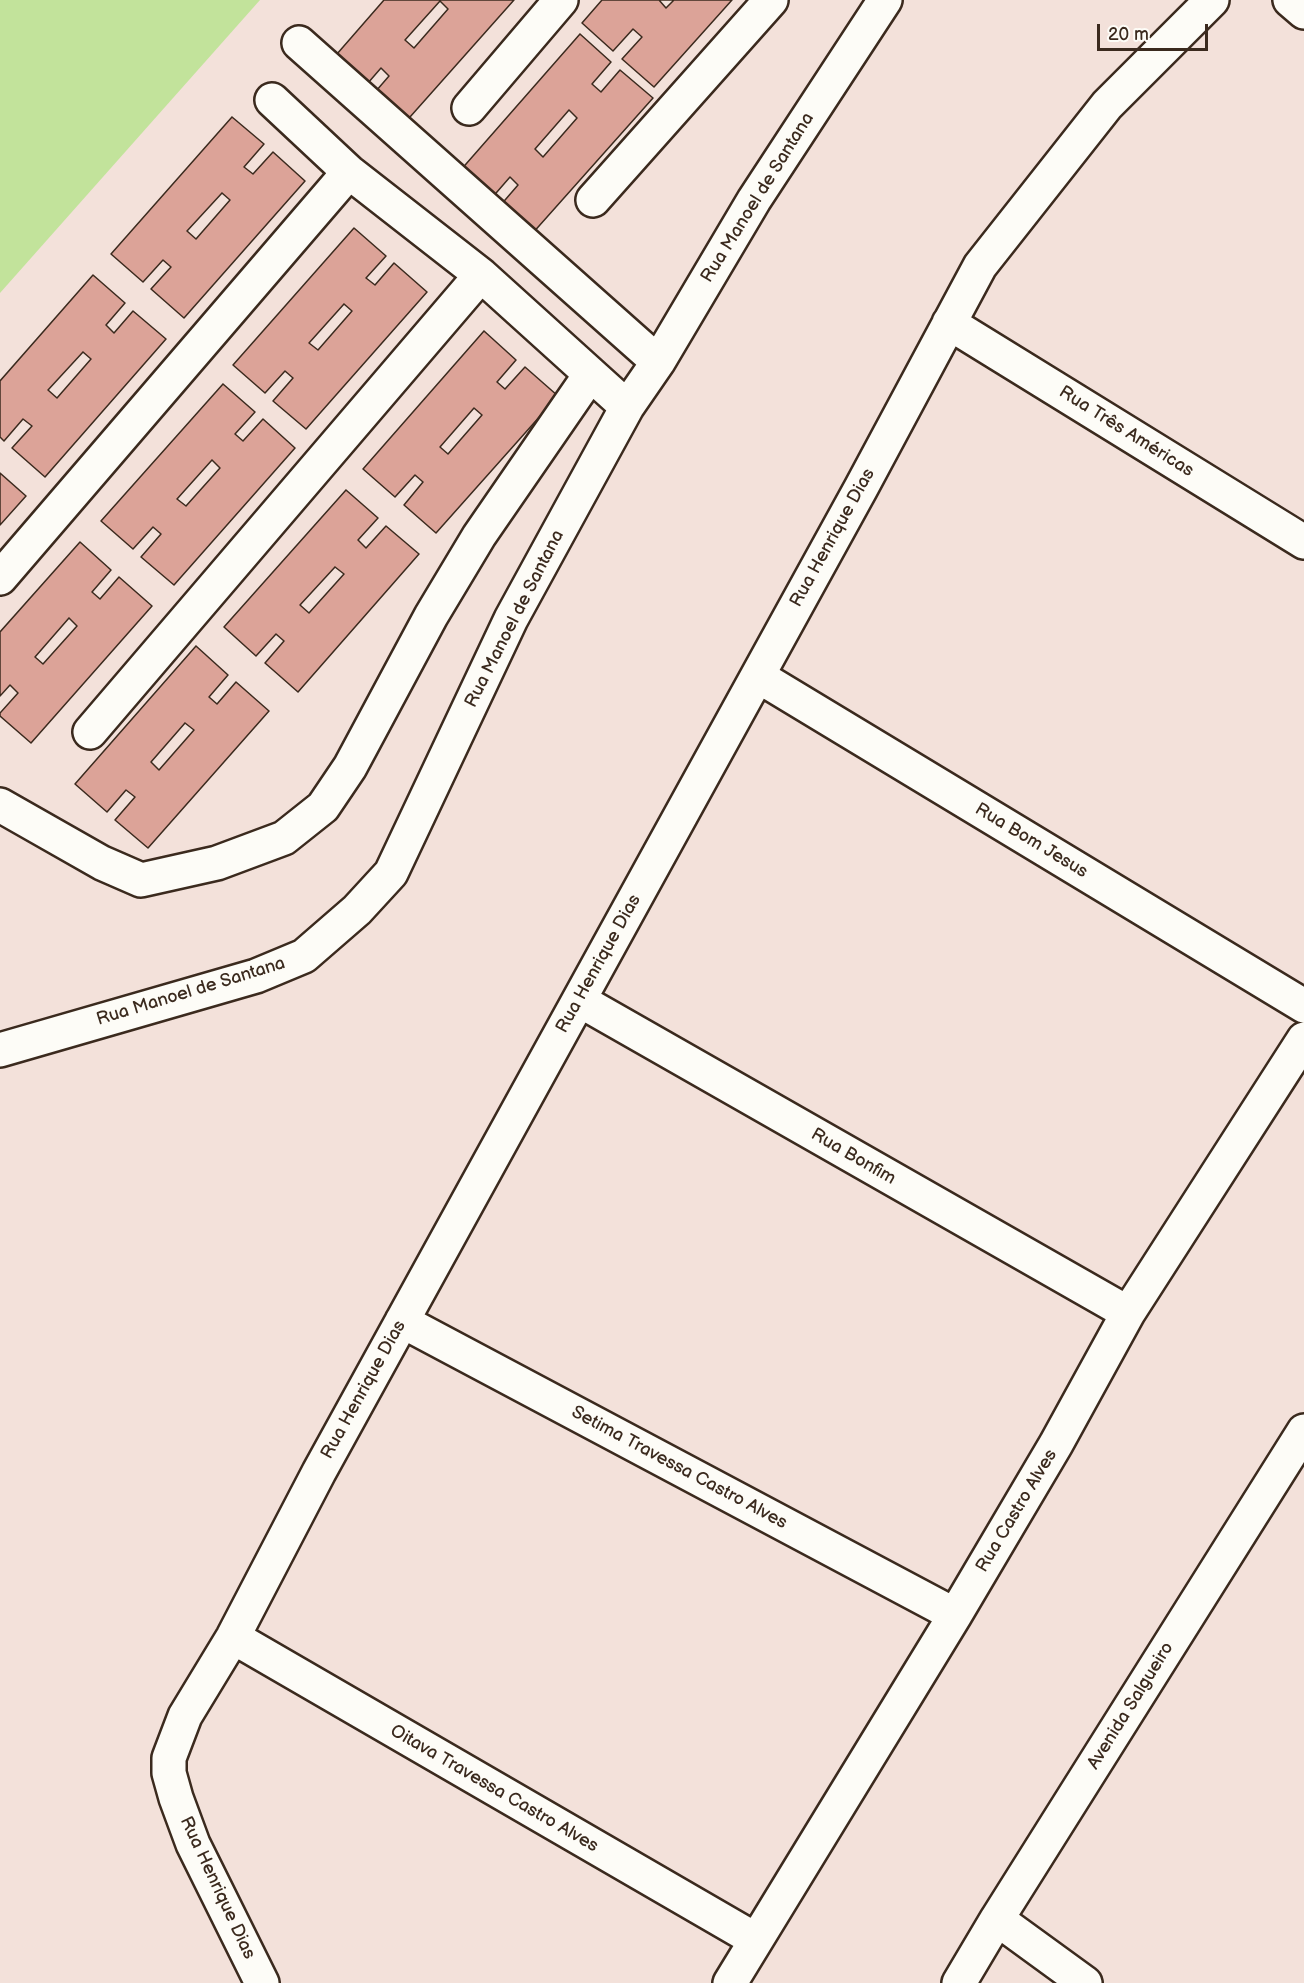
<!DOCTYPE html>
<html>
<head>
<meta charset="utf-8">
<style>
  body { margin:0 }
  #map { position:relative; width:1304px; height:1983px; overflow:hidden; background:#f3e1da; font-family:"Balsamiq Sans",sans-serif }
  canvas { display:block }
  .scale { position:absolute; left:1097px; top:24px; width:111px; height:27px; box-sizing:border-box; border:3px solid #3b2a1e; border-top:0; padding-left:8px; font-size:18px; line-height:21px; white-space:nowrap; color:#3b2a1e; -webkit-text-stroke:4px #fdfcf7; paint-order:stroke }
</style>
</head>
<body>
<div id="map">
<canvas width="1304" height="1983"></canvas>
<div class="scale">20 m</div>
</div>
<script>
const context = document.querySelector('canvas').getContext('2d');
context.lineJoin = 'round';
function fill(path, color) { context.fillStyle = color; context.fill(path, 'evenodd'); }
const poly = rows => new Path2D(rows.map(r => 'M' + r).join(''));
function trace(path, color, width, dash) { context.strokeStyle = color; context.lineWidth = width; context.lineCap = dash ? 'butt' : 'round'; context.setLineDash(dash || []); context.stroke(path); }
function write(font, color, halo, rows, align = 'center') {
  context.font = font + ' "Balsamiq Sans",sans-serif'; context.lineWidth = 5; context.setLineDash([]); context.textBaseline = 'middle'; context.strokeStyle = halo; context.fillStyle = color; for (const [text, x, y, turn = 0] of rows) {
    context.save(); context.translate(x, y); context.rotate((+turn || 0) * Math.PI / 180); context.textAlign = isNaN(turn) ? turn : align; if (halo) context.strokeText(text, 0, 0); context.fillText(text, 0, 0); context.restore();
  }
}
const green = poly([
  [0,0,260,0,0,293]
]);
const building = poly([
  [384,0,514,0,402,126,370,98,389,76,381,68,361,91,330,62,384,0],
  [602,0,732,0,654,87,622,59,642,37,633,29,613,51,582,23,602,0],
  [659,0,674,0,666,8,659,0],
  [440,1,448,9,414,48,405,40,440,1],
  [580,34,611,62,592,84,601,92,620,70,653,98,531,235,499,207,518,185,510,177,490,200,459,172,580,34],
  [569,110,577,118,543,157,535,149,569,110],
  [232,117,264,144,244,167,253,174,273,152,305,181,184,318,151,289,171,267,163,260,143,282,111,254,232,117],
  [222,193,230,200,196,239,187,231,222,193],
  [354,228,386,256,366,278,375,285,394,263,427,292,306,429,273,401,293,378,285,371,265,393,233,365,354,228],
  [93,275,125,303,106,325,114,333,133,311,166,339,45,477,12,448,32,426,23,419,4,441,0,437,0,381,93,275],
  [344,304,352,311,318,350,309,343,344,304],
  [484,331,516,360,497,382,505,389,525,367,558,396,436,533,404,505,423,482,415,475,395,497,363,469,484,331],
  [83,352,91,359,57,398,48,390,83,352],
  [223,384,255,412,235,434,243,441,263,419,295,448,174,585,141,557,161,534,153,527,133,549,101,521,223,384],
  [474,408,482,415,448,454,440,447,474,408],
  [212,460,220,468,186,506,177,499,212,460],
  [0,473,26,496,0,525,0,473],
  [346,490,378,518,358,540,366,548,386,526,419,554,298,692,265,663,284,641,276,634,256,656,224,627,346,490],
  [80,542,111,570,92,592,100,599,119,577,152,606,31,743,0,716,0,713,18,693,10,685,0,696,0,632,80,542],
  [335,567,344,574,309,613,300,605,335,567],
  [69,618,77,626,43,664,35,657,69,618],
  [196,646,228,675,209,697,217,704,236,682,269,711,148,848,115,820,135,797,126,790,107,812,75,784,196,646],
  [185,723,194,730,159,770,151,762,185,723]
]);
const minor = poly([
  [1290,0,1304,12],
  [299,43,658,362],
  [272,100,349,172,481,275,627,407],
  [469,108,561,0],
  [593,200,771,0],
  [949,323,1304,542],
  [0,578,349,172],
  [758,676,1304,1006],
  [90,732,481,275],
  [0,805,102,863,141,880,217,863,284,838,323,807,350,767,431,616,479,536,590,375],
  [579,1000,1128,1313],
  [0,1050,256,976,304,956,357,910,391,873,511,619,627,407,658,362,754,200,885,0],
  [402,1321,955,1615],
  [233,1637,756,1940],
  [997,1919,1085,1983],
  [262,1983,193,1844,176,1798,169,1773,169,1758,185,1716,233,1637,319,1472,861,488,980,266,1107,105,1212,0],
  [730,1983,955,1615,1056,1444,1128,1313,1304,1039],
  [959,1983,997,1919,1304,1431]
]);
const streetNames = [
  ["Rua Manoel de Santana",758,198,-58],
  ["Rua Três Américas",1126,432,32],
  ["Rua Henrique Dias",833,538,-61],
  ["Rua Manoel de Santana",515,619,-63],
  ["Rua Bom Jesus",1031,841,31],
  ["Rua Henrique Dias",599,964,-61],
  ["Rua Manoel de Santana",191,992,-17],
  ["Rua Bonfim",853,1157,30],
  ["Rua Henrique Dias",364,1390,-61],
  ["Setima Travessa Castro Alves",679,1468,28],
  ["Rua Castro Alves",1017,1511,-59],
  ["Avenida Salgueiro",1131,1706,-58],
  ["Oitava Travessa Castro Alves",494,1789,30],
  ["Rua Henrique Dias",217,1888,65]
];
fill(green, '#c2e39b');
fill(building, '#dca398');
trace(building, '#3b2a1e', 1.5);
trace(minor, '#3b2a1e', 38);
trace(minor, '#fdfcf7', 33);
write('18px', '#3b2a1e', '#fdfcf7', streetNames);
</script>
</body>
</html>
